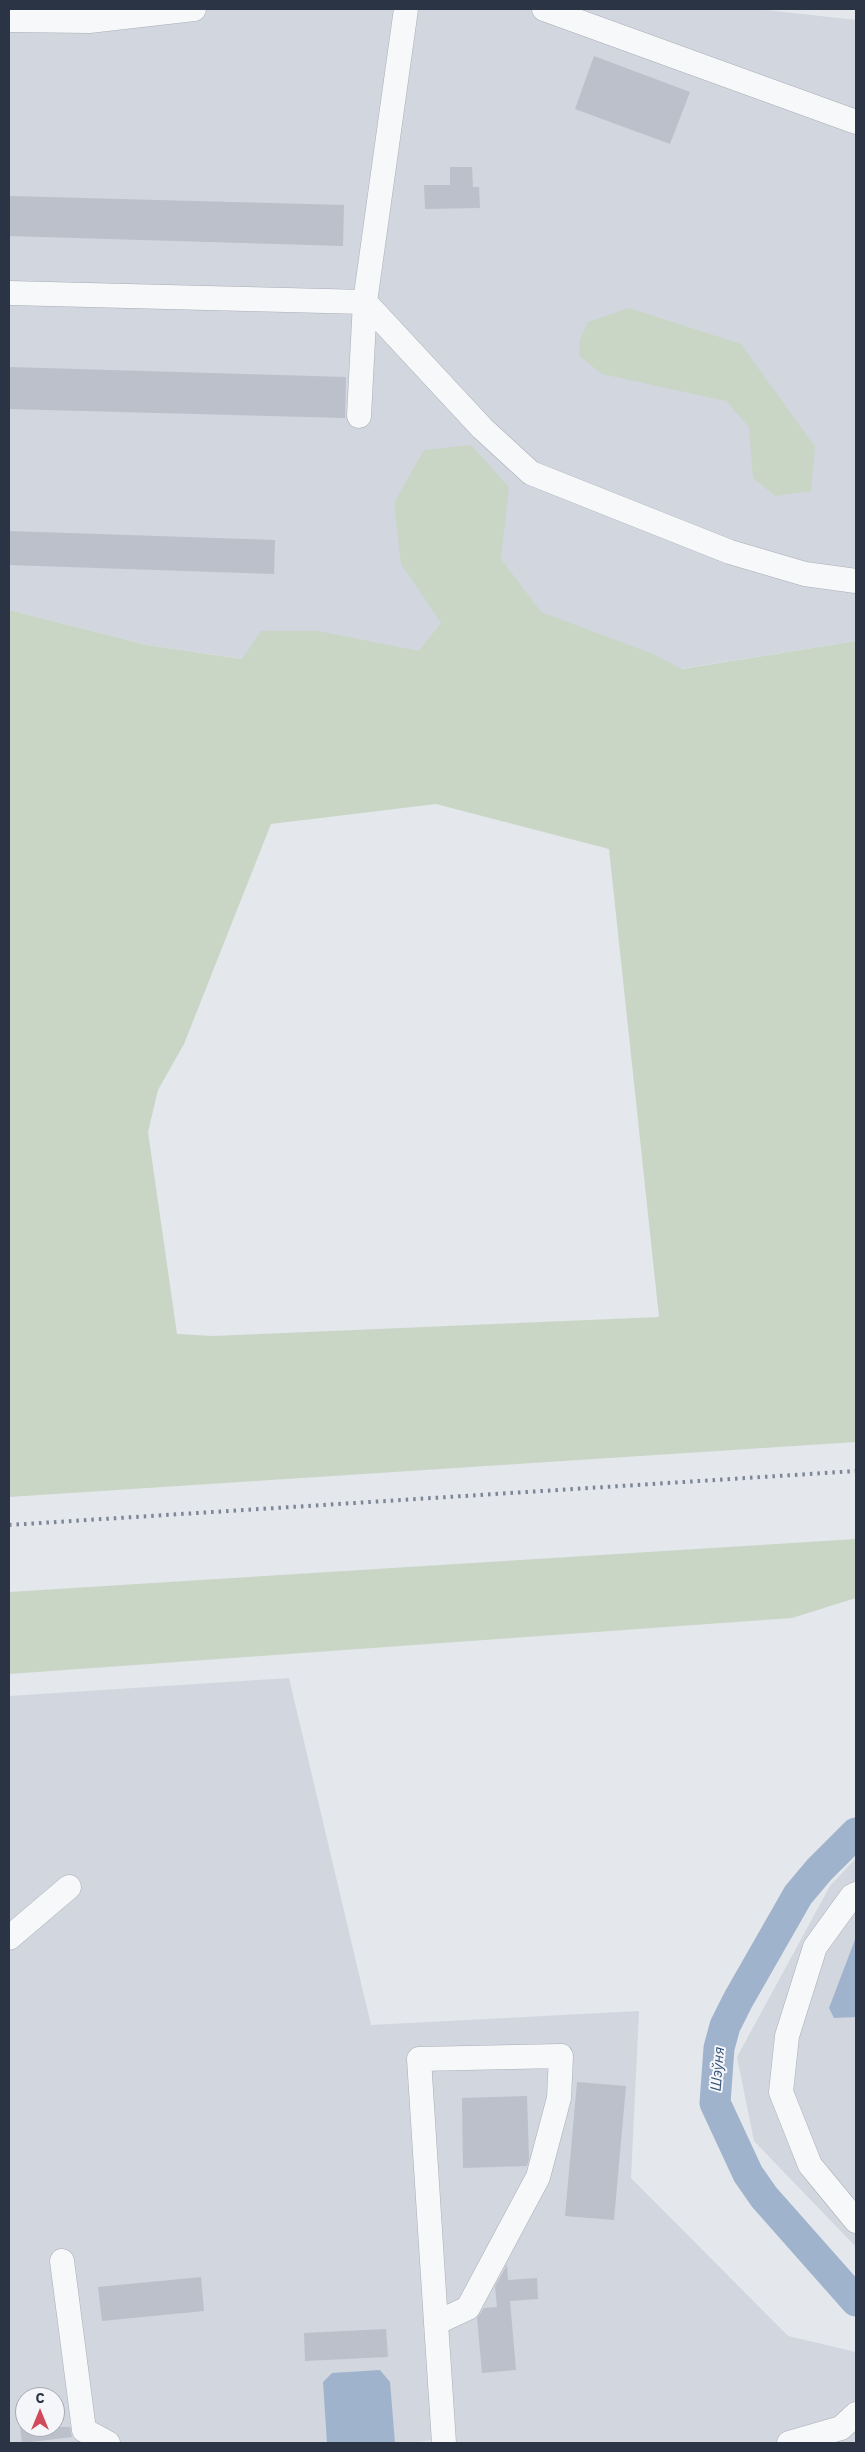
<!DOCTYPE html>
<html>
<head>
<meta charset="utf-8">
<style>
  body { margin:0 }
  #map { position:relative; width:865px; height:2452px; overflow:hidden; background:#e4e7ec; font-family:"IBM Plex Sans",sans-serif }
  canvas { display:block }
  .frame { position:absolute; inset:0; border:10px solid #2b3445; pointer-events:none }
  .north { position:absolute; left:15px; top:2387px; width:50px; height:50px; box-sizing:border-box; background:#f4f6f9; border:1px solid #a4a8b1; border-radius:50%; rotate:0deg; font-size:14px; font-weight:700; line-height:20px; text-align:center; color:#2b3445 }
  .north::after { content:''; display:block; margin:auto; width:18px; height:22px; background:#d1495b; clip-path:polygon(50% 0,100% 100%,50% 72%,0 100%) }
</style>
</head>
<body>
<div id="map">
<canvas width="865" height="2452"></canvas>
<div class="frame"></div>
<div class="north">С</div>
</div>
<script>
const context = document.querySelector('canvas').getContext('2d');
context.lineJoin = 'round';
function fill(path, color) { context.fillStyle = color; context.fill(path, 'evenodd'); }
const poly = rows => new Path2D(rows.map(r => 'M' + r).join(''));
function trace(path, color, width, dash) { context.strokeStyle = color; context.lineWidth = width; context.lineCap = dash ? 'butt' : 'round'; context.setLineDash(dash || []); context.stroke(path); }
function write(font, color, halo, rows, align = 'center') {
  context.font = font + ' "IBM Plex Sans",sans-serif'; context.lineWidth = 4; context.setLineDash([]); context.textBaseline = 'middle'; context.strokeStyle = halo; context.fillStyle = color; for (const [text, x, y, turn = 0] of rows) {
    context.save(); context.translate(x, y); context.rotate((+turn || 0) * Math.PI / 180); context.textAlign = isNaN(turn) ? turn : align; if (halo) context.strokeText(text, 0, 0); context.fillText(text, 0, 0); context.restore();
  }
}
const built = poly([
  [9,9,757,9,856,20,856,641,504,697,147,645,9,610],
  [289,1678,371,2025,639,2011,631,2178,788,2336,856,2352,856,2443,455,2443,454,2437,411,2443,9,2443,9,1696],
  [25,2397,55,2397,55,2427,25,2427],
  [856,1858,856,2247,754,2141,737,2057,830,1886]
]);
const green = poly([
  [629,308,741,344,815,447,811,491,775,496,753,478,749,427,726,401,602,374,579,356,580,339,588,322],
  [471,445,509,487,501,559,541,612,653,654,682,669,856,641,856,1442,9,1497,9,610,147,645,242,659,261,631,318,631,419,651,441,623,401,564,394,503,424,450],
  [436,804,609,849,659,1317,213,1336,177,1334,148,1132,158,1090,184,1044,271,824],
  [856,1539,856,1598,792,1618,9,1674,9,1592]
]);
const water = poly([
  [856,1937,856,2017,834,2018,829,2008],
  [380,2370,390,2382,395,2443,327,2443,323,2382,332,2373]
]);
const river = poly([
  [856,1833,819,1870,798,1895,738,2000,725,2026,719,2048,715,2103,748,2174,764,2197,856,2301]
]);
const building = poly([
  [594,56,690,92,670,144,575,109],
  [450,167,472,167,473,187,479,187,480,208,425,209,424,185,450,185],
  [9,196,344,205,343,246,9,236],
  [9,367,346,377,345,418,9,409],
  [9,531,275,540,274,574,9,565],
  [577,2082,626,2086,614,2220,565,2216],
  [527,2096,529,2159,527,2166,463,2168,462,2098],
  [507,2265,508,2280,537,2278,538,2299,510,2301,516,2370,482,2373,477,2318,484,2308,497,2307,495,2286],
  [201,2277,204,2311,102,2321,98,2287],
  [386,2329,388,2357,305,2361,304,2333],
  [20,2427,70,2427,72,2437,22,2443]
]);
const minor = poly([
  [544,9,856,122],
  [9,20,89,21,194,9],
  [9,293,365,302,482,428,531,473,730,552,805,574,856,581],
  [359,416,365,302,406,9],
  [856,1894,852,1896,815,1947,787,2036,781,2092,810,2165,856,2221],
  [9,1938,69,1887],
  [62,2261,84,2430,108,2443],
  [436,2323,468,2308,538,2177,559,2098,561,2056,419,2059,436,2323,444,2443],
  [789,2443,841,2428,856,2414]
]);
const rail = poly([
  [9,1525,856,1471]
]);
const waterNames = [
  ["Шэўня",718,2069,-85]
];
fill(built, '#d2d6de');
fill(green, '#c9d6c5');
fill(water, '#9fb4cc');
trace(river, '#9fb4cc', 31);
fill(building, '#bbc0ca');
trace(minor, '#a9aeb7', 25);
trace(minor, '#f7f8fa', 24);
trace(rail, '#7d8696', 4, [2.5, 5]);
write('italic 15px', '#34527a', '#f4f6f9', waterNames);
</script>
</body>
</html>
